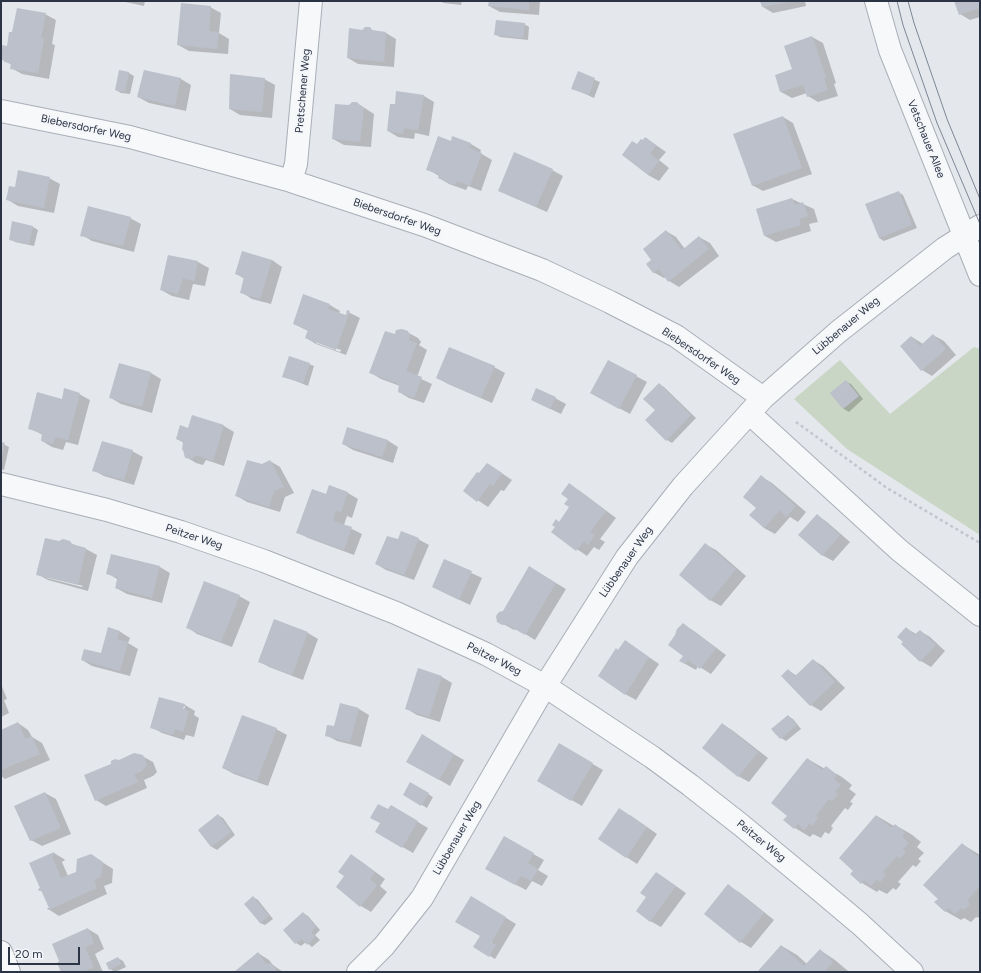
<!DOCTYPE html>
<html>
<head>
<meta charset="utf-8">
<style>
  body { margin:0 }
  #map { position:relative; width:981px; height:973px; overflow:hidden; background:#e4e7ec; font-family:Figtree,sans-serif }
  canvas { display:block }
  .frame { position:absolute; inset:0; border:2px solid #2b3445; pointer-events:none }
  .scale { position:absolute; left:8px; top:947px; width:72px; height:18px; box-sizing:border-box; border:2px solid #2b3445; border-top:0; padding-left:5px; font-size:12px; line-height:14px; white-space:nowrap; color:#2b3445; -webkit-text-stroke:3px #f4f6f9; paint-order:stroke }
</style>
</head>
<body>
<div id="map">
<canvas width="981" height="973"></canvas>
<div class="frame"></div>
<div class="scale">20 m</div>
</div>
<script>
const context = document.querySelector('canvas').getContext('2d');
context.lineJoin = 'round';
function fill(path, color) { context.fillStyle = color; context.fill(path, 'evenodd'); }
const poly = rows => new Path2D(rows.map(r => 'M' + r).join(''));
function trace(path, color, width, dash) { context.strokeStyle = color; context.lineWidth = width; context.lineCap = dash ? 'butt' : 'round'; context.setLineDash(dash || []); context.stroke(path); }
function write(font, color, halo, rows, align = 'center') {
  context.font = font + ' Figtree,sans-serif'; context.lineWidth = 4; context.setLineDash([]); context.textBaseline = 'middle'; context.strokeStyle = halo; context.fillStyle = color; for (const [text, x, y, turn = 0] of rows) {
    context.save(); context.translate(x, y); context.rotate((+turn || 0) * Math.PI / 180); context.textAlign = isNaN(turn) ? turn : align; if (halo) context.strokeText(text, 0, 0); context.fillText(text, 0, 0); context.restore();
  }
}
const green = poly([
  [974,347,980,349,980,535,847,449,794,399,840,360,890,414]
]);
const shadow = poly([
  [121,1,145,1,144,6],
  [439,1,462,1,461,5,444,3],
  [490,1,540,1,539,15,500,12,489,6],
  [761,1,805,1,806,6,773,13,763,7],
  [955,1,980,1,980,17,970,20,960,14],
  [210,7,221,13,219,33,229,39,228,54,189,51,178,45],
  [45,14,56,20,52,44,55,45,49,79,22,74,11,68,12,65,1,59,1,51,8,47],
  [524,24,529,27,528,40,500,37,495,34],
  [369,28,375,32,386,33,396,39,394,67,358,64,348,58,363,31],
  [812,37,823,43,836,83,834,84,838,96,818,102,808,96,807,93,792,98,781,92,776,76,793,70],
  [120,71,129,73,134,76,130,94,121,93,116,90],
  [144,71,181,79,191,85,186,111,149,103,138,97],
  [578,73,600,82,594,98,572,88],
  [264,79,275,85,272,118,240,115,230,109],
  [424,96,434,102,429,136,415,133,414,139,398,137,388,131,395,105],
  [357,103,374,114,371,147,344,145,333,139,349,106],
  [783,117,793,123,812,174,763,191,752,185],
  [453,138,471,144,481,150,480,153,492,160,481,191,468,186,466,190,449,184,439,178,439,176,427,169,451,142],
  [646,138,666,152,659,160,669,168,659,181,648,175,637,145],
  [552,170,563,176,547,212,510,196,499,190],
  [49,178,60,184,54,213,18,206,8,200,16,188],
  [898,192,903,195,917,228,884,241,879,238],
  [792,199,814,209,818,222,809,224,811,231,776,242,765,236,757,209],
  [130,218,141,224,134,252,92,241,82,235],
  [33,227,38,230,34,246,15,242,10,239],
  [666,231,676,237,685,249,699,237,710,243,719,256,679,287,669,281,666,277,664,278,653,272,652,260],
  [168,256,198,262,209,268,205,286,193,284,189,300,172,296,161,290],
  [272,260,282,267,271,304,252,299,241,292,245,279,236,274],
  [330,305,340,311,339,314,346,316,348,312,360,318,346,355,316,344,306,338,308,331,294,324],
  [316,341,341,350,340,352,316,343],
  [407,332,418,338,421,342,419,345,427,350,417,377,432,384,424,403,409,398,399,392,400,386,381,379,371,373],
  [933,335,944,341,956,355,932,376,922,370,912,337,923,344],
  [120,364,151,373,161,379,152,413,121,404,111,398],
  [309,364,314,366,308,386,283,376],
  [494,367,505,373,492,403,448,384,437,378],
  [636,376,647,382,630,414,602,399],
  [846,382,851,384,863,399,849,412,844,409,831,394],
  [659,384,664,387,696,418,672,443,667,440,656,410],
  [79,394,90,400,78,445,66,442,63,450,52,447,42,441,43,435,29,428,63,400],
  [555,398,566,404,561,414,542,405],
  [193,416,224,426,234,432,224,466,206,460,203,465,196,463,186,457,184,443,177,439,188,429],
  [387,440,398,447,393,463,353,450,343,444],
  [1,443,9,447,4,470,1,469],
  [132,451,143,457,134,485,104,476,93,470],
  [270,461,280,467,294,493,285,497,280,512,247,502,237,496,262,465],
  [488,464,512,480,504,491,501,490,488,507,464,491],
  [762,477,772,483,806,512,798,522,790,517,775,534,764,528,751,515,757,508],
  [570,485,580,491,616,518,600,539,605,542,599,550,594,547,587,556,552,532,571,506,569,499],
  [348,493,358,499,352,518,347,516,344,525,362,534,354,555,308,538,297,532,326,496],
  [817,515,827,522,850,542,833,561,822,555],
  [418,539,429,545,414,580,386,570,376,564,398,540],
  [59,542,69,542,76,546,86,549,97,555,88,591,48,580,37,574],
  [47,576,83,586,82,587,47,578],
  [705,544,716,550,746,576,721,606,710,600],
  [444,560,482,578,470,605,433,587],
  [160,567,170,573,162,603,127,594,116,588,117,579,107,573],
  [539,573,566,589,535,640,517,629,514,630,498,621,504,612],
  [239,596,250,602,232,647,197,634,187,627],
  [274,621,308,633,318,639,303,680,269,667,259,661],
  [683,625,694,631,726,655,711,674,698,666,696,670,680,661,684,656],
  [906,628,916,634,920,631,930,637,945,651,931,667,921,661],
  [119,631,130,638,128,643,138,649,130,676,92,666,82,660,101,654],
  [625,641,659,664,636,700,625,694,619,651],
  [813,660,823,666,845,688,821,711,811,705,788,670,797,676],
  [419,669,442,677,452,683,440,722,417,715,407,709],
  [1,684,7,699,4,700,9,713,1,717],
  [160,698,185,705,195,711,194,715,199,718,194,737,186,735,184,740,162,733,151,727],
  [183,706,185,706,183,714,181,714],
  [359,709,369,715,361,747,337,741,326,735],
  [788,716,793,719,801,729,786,741,781,738],
  [18,723,28,730,32,737,42,743,50,760,5,779,1,776,1,731],
  [722,724,732,730,768,758,749,782,738,776],
  [276,729,287,735,268,786,234,774,223,768],
  [422,736,464,760,450,786,407,761],
  [560,745,603,770,582,806,538,781],
  [142,756,153,762,157,772,153,776,144,780,147,788,106,806,96,800],
  [808,759,825,769,826,768,842,777,852,785,849,789,856,794,850,802,853,803,848,810,845,808,831,826,833,828,829,834,825,832,821,838,813,834,810,837,795,828,788,816],
  [411,784,433,797,427,808,405,795],
  [45,793,56,799,71,834,42,846,31,840],
  [391,806,428,828,413,853,376,832],
  [218,815,223,818,235,835,217,850,212,847,199,830],
  [630,815,657,834,637,864,599,839],
  [877,816,894,826,895,825,911,834,921,842,917,847,924,853,918,859,921,861,916,867,913,865,898,882,901,884,896,890,893,888,887,894,879,890,877,892,862,883,855,871],
  [505,838,544,860,538,870,548,876,542,886,532,881,526,890,497,875],
  [962,844,980,855,980,918,976,917,971,922,964,918,961,920,945,911,939,898],
  [54,853,64,859,65,860,62,862,68,876,77,873,91,855,113,869,112,883,104,886,107,894,59,916,48,909,50,908,43,892,39,890,41,888,30,863],
  [352,856,362,862,385,879,380,886,387,892,371,912,361,906,345,876],
  [657,873,686,893,661,927,650,921,647,897],
  [728,886,739,892,774,920,751,948,741,942,706,914],
  [253,897,258,900,273,919,265,925,260,923,246,904],
  [472,897,516,924,495,959,475,947,491,944,492,942,456,921],
  [303,913,308,916,320,930,315,935,320,940,312,947,306,942,301,946,296,943],
  [88,929,98,935,104,949,95,954,103,972,63,972],
  [782,946,797,955,807,964,820,950,835,960,848,971,761,972],
  [258,953,269,960,273,965,283,972,235,972],
  [118,958,123,961,126,967,115,972,110,969]
]);
const building = poly([
  [489,1,529,1,529,10,488,6],
  [760,1,789,1,789,2,762,7],
  [954,1,980,1,980,8,959,15],
  [181,3,211,6,209,31,219,32,217,49,177,45],
  [17,8,46,13,41,38,44,38,38,73,10,69,11,63,4,62,4,60,1,60,1,45,7,46,9,32,12,32],
  [496,20,525,23,523,38,494,35],
  [365,27,370,27,372,30,386,32,384,62,347,58,349,28,362,30],
  [812,36,826,77,824,78,828,90,807,97,803,85,780,92,775,75,792,69,784,46],
  [119,70,129,72,125,92,115,90],
  [144,70,181,78,175,106,137,97],
  [578,71,595,78,589,95,571,89],
  [230,74,265,78,262,112,229,109],
  [396,91,424,95,418,130,404,128,403,134,387,131,390,104,395,104],
  [352,102,357,102,361,107,364,107,360,142,332,139,335,104,349,105],
  [783,116,802,168,752,186,733,134],
  [438,136,451,141,452,136,471,143,469,148,482,153,470,186,457,181,455,185,447,182,438,178,439,174,426,170],
  [645,137,656,145,650,154,659,161,648,175,622,155,632,141,637,144,641,139,643,140],
  [514,152,553,169,536,207,498,191],
  [18,170,50,177,44,208,6,200,9,186,15,187],
  [899,191,912,225,879,238,865,204],
  [792,198,795,205,803,202,808,216,799,219,801,225,764,236,756,209],
  [88,206,131,217,123,246,80,236],
  [12,221,33,226,29,244,9,240],
  [666,230,682,250,699,236,709,249,668,282,659,269,653,273,646,264,651,260,643,249],
  [242,251,272,260,260,299,240,293,244,277,235,274],
  [168,255,198,261,194,281,183,278,178,294,160,290],
  [303,294,330,304,328,309,346,315,347,310,350,311,336,350,305,338,308,330,293,324],
  [402,329,408,331,410,336,409,340,417,343,406,371,422,377,414,398,398,392,399,384,369,373,385,331,395,334,396,330],
  [933,334,946,349,921,371,900,346,911,336,920,346],
  [449,347,495,366,481,398,436,378],
  [289,356,310,363,303,383,282,377],
  [608,360,637,375,619,409,590,393],
  [119,363,151,372,142,407,109,398],
  [846,380,859,396,843,409,830,393],
  [659,383,691,415,666,441,645,420,655,410,643,399],
  [64,388,80,393,68,440,55,437,53,444,41,441,42,433,28,429,37,392,62,399],
  [536,388,556,397,550,409,531,400],
  [192,415,224,425,213,461,195,455,194,458,192,459,185,458,183,450,182,450,183,442,176,439,180,425,188,428],
  [347,427,388,440,382,457,342,444],
  [102,441,133,450,124,480,92,471],
  [1,442,5,443,2,456,1,456],
  [247,460,262,464,270,460,284,487,274,491,269,507,235,496],
  [487,463,502,473,493,486,490,484,477,502,463,491,477,472,479,473],
  [761,475,796,506,786,517,780,510,764,528,749,515,756,508,743,497],
  [569,483,606,511,590,532,595,535,588,545,584,541,576,551,551,532,555,527,552,525,556,519,559,522,569,507,564,504,568,499,561,494],
  [329,485,348,492,341,512,336,511,333,521,352,527,344,550,296,533,312,489,326,494],
  [817,514,840,535,822,556,798,535],
  [401,531,419,538,404,575,375,564,387,536,398,539],
  [45,538,59,541,63,539,70,541,72,544,86,548,78,585,36,575],
  [705,543,736,569,710,601,679,575],
  [111,554,160,566,152,598,115,588,118,577,106,574],
  [444,559,472,571,459,600,432,587],
  [529,566,556,583,525,635,506,624,502,625,497,622,496,616,499,612,503,611],
  [204,581,240,595,221,642,186,628],
  [274,619,308,632,292,675,258,662],
  [683,623,716,648,700,669,688,660,685,664,679,661,683,656,668,645,675,635,677,629],
  [108,627,120,631,117,639,128,642,120,671,81,660,84,649,101,653],
  [906,627,914,635,920,630,936,645,920,662,901,644,903,642,897,637],
  [625,640,649,657,625,695,598,676,616,648,618,650],
  [813,659,835,682,810,706,781,676,788,669,795,676],
  [418,668,442,676,429,717,405,709],
  [159,697,185,704,183,709,189,711,183,732,175,729,173,735,150,728],
  [340,703,359,708,350,742,325,736,327,725,334,726],
  [242,715,277,728,257,781,222,768],
  [788,715,797,725,780,739,771,729],
  [18,722,25,739,32,736,40,754,1,770,1,730],
  [722,723,758,752,738,777,702,748],
  [422,734,454,754,439,780,406,762],
  [559,743,593,763,571,801,537,781],
  [134,753,143,755,147,765,142,771,134,774,138,782,95,801,84,775,111,764,111,761,115,759,119,760],
  [807,758,822,770,826,766,837,775,834,779,841,785,835,792,838,794,832,801,829,799,816,816,818,818,812,826,810,823,804,830,798,824,794,829,783,820,787,816,771,803],
  [410,782,429,793,421,806,403,795],
  [45,792,61,828,30,841,14,806],
  [378,804,388,809,391,805,418,821,402,848,375,832,380,823,370,818],
  [619,808,647,827,626,858,598,839],
  [218,814,231,832,211,847,198,830],
  [876,815,891,828,895,824,905,833,902,837,909,843,903,849,906,851,900,859,897,856,883,872,886,875,880,882,877,879,871,886,864,880,861,884,850,874,853,871,839,858],
  [504,836,534,853,528,863,538,869,531,881,521,876,515,885,485,869],
  [962,843,977,856,980,854,980,886,967,901,970,904,964,910,961,908,955,914,948,908,945,912,934,902,938,899,923,885],
  [54,852,55,854,52,856,61,878,76,872,77,859,91,854,103,862,101,877,94,880,97,888,48,910,47,908,49,908,41,890,39,891,38,889,40,888,29,863],
  [351,854,375,872,370,879,377,885,360,907,336,887,344,876,338,872],
  [656,872,676,886,650,922,636,911,646,897,640,893],
  [728,884,764,913,740,943,704,914],
  [253,896,269,916,260,923,244,904],
  [471,896,506,917,491,943,496,945,489,957,473,947,480,936,455,922],
  [303,912,316,927,311,932,315,937,307,945,302,939,295,944,283,930],
  [88,928,94,943,85,948,94,967,82,972,61,972,57,963,59,961,52,944],
  [781,945,804,966,820,949,833,962,824,972,759,972,758,971],
  [258,952,266,964,271,963,276,969,275,972,234,972],
  [118,957,121,964,109,970,106,963]
]);
const path = poly([
  [796,422,887,488,980,543]
]);
const minor = poly([
  [876,1,890,50,980,275],
  [1,111,130,137,291,181,424,225,542,270,610,302,676,336,763,398],
  [291,181,296,164,311,1],
  [749,413,899,550,980,615],
  [1,484,107,510,181,532,264,561,396,613,486,654,545,686,652,757,690,785,741,825,816,887,860,924,912,972],
  [1,952,9,972],
  [358,972,384,946,422,898,545,686,627,557,683,486,763,398,838,332,945,248,980,226]
]);
const tram = poly([
  [897,1,903,25,937,123,980,224],
  [908,1,914,23,947,119,980,199]
]);
const streetNames = [
  ["Pretschener Weg",303,91,-85],
  ["Biebersdorfer Weg",86,128,12],
  ["Vetschauer Allee",926,139,68],
  ["Biebersdorfer Weg",397,217,19],
  ["Lübbenauer Weg",846,326,-40],
  ["Biebersdorfer Weg",701,356,34],
  ["Peitzer Weg",194,537,18],
  ["Lübbenauer Weg",626,562,-55],
  ["Peitzer Weg",494,659,27],
  ["Lübbenauer Weg",457,838,-60],
  ["Peitzer Weg",761,841,39]
];
fill(green, '#c9d6c5');
fill(shadow, '#0003');
fill(building, '#bbc0ca');
trace(minor, '#a9aeb7', 24);
trace(path, '#c2c5cb', 2.5, [3, 3]);
trace(minor, '#f7f8fa', 22);
trace(tram, '#7d8696', 1);
write('11px', '#2b3445', '#f4f6f9', streetNames);
</script>
</body>
</html>
